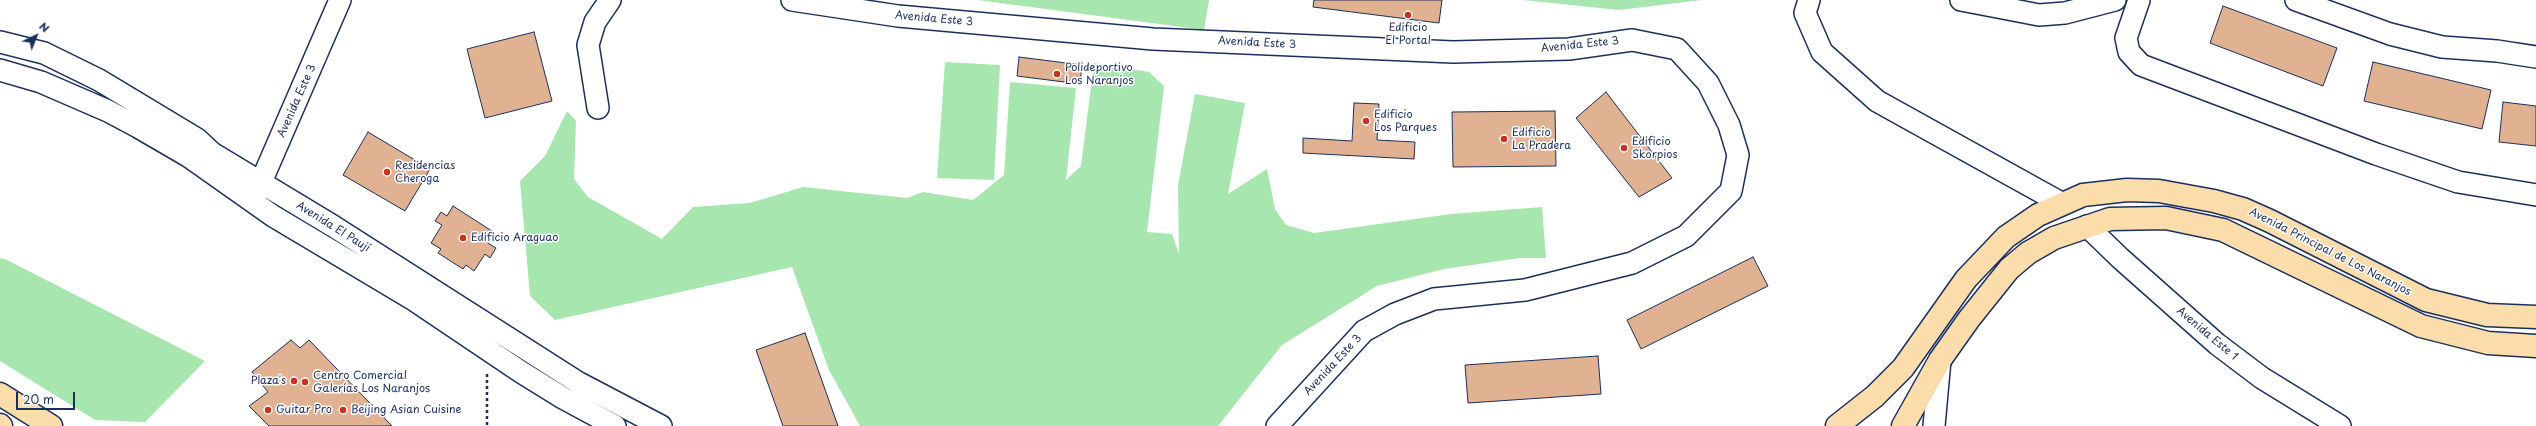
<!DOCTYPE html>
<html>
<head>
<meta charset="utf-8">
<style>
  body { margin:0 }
  #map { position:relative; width:2536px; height:426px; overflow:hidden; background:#fff; font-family:"Playpen Sans",sans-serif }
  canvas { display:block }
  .north { position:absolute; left:16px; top:16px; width:40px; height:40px; -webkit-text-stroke:3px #fff; paint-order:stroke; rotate:43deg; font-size:11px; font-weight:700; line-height:16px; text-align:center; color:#1b2f5e }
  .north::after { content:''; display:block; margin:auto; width:14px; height:18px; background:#1b2f5e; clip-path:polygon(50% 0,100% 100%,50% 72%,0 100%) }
  .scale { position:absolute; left:16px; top:392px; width:59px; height:18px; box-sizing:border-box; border:2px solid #1b2f5e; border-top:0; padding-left:5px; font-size:12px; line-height:14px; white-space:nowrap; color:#1b2f5e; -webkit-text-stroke:3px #fff; paint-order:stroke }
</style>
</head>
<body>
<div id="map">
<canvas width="2536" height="426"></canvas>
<div class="north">N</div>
<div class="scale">20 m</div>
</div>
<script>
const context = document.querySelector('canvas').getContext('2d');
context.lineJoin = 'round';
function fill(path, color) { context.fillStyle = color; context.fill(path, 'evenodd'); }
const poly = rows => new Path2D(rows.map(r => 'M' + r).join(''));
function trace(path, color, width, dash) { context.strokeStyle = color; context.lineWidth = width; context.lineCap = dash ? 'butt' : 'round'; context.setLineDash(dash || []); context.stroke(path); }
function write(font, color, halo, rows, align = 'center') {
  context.font = font + ' "Playpen Sans",sans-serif'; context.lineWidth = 3; context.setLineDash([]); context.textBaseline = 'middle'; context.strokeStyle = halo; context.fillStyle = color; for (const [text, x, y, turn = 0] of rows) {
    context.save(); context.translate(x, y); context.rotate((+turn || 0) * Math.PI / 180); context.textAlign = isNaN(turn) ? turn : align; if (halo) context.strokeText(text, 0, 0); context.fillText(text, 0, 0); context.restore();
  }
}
const green = poly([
  [978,0,1209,0,1204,30],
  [1523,0,1702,0,1619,10],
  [945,62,1000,65,994,180,937,178],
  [1094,63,1149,72,1164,86,1147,232,1172,234,1179,254,1178,185,1195,94,1245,103,1228,194,1267,169,1275,209,1286,225,1314,233,1451,214,1542,207,1546,258,1520,258,1444,269,1377,286,1282,345,1218,426,860,426,829,370,792,267,555,320,530,296,520,181,545,156,567,111,576,121,574,179,588,197,662,239,693,207,750,203,803,187,907,198,923,192,973,200,1004,175,1010,82,1076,88,1066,180,1081,166],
  [0,258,5,259,205,361,145,422,95,420,0,361]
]);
const building = poly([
  [1314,0,1442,0,1439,23,1313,7,1314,0],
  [2223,6,2337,48,2323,86,2210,43,2223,6],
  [534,32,552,101,485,118,467,49,534,32],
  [1019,57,1082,65,1080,84,1017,76,1019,57],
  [2373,62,2491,90,2482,129,2364,101,2373,62],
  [1606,92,1672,178,1639,197,1576,118,1606,92],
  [2503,102,2536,106,2536,146,2499,142,2503,102],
  [1354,103,1379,104,1377,140,1415,142,1414,159,1303,153,1303,138,1352,141,1354,103],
  [1555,111,1556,166,1453,167,1452,112,1555,111],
  [368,132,430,169,405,211,343,175,368,132],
  [453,206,495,233,488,243,496,248,490,258,485,254,474,271,466,265,463,269,438,253,441,249,431,243,442,225,435,221,441,212,447,216,453,206],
  [1753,257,1768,286,1641,349,1627,320,1753,257],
  [805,333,838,426,783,426,756,350,805,333],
  [291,340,300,348,309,340,392,426,269,426,249,406,268,392,252,372,291,340],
  [1598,356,1601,394,1468,403,1465,365,1598,356]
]);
const path = poly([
  [487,374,487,426]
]);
const minor = poly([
  [792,0,898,16,1153,39,1453,52,1569,49,1632,40,1677,49,1708,83,1729,125,1738,155,1731,191,1686,236,1632,263,1525,290,1434,299,1395,314,1364,331,1277,426],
  [1809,0,1805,13,1822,52,1877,101,2061,203],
  [1961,0,2039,15,2065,13,2115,0],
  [2139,0,2126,38,2129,52,2141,65,2376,154,2458,182,2536,195],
  [2296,0,2390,34,2442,47,2497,51,2536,57],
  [0,42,44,53,99,80,197,139,212,153,333,226,579,383,661,426],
  [0,70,41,82,108,111,138,127,188,156,273,216,414,300,521,372,563,398,615,426],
  [598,108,588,45,595,22,610,0],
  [255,196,340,0],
  [2087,226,2120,258,2217,344,2262,378,2340,426],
  [1934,426,1940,360]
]);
const major = poly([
  [0,394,51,426],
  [0,425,1,426],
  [1837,426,1875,396,1903,368,1966,279,2006,237,2038,215,2083,195,2127,190,2159,191,2214,201,2243,209,2270,221,2426,300,2487,315,2536,317],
  [1903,426,1940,360,1969,319,2009,269,2028,253,2054,238,2110,219,2166,218,2223,230,2421,326,2488,343,2536,346]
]);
const markers = [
  [1408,15,4,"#c8321e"],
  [1057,74,4,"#c8321e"],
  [1366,121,4,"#c8321e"],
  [1504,139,4,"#c8321e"],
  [1624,148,4,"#c8321e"],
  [387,172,4,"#c8321e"],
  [463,238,4,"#c8321e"],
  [294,381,4,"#c8321e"],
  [305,382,4,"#c8321e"],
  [268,410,4,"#c8321e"],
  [343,410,4,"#c8321e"]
];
const streetNames = [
  ["Avenida Este 3",934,19,5],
  ["Avenida Este 3",1257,43,3],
  ["Avenida Este 3",1580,45,-6],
  ["Avenida Este 3",297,101,-66],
  ["Avenida El Paují",333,227,32],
  ["Avenida Principal de Los Naranjos",2330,252,27],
  ["Avenida Este 1",2207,334,40],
  ["Avenida Este 3",1333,365,-47]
];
const poiNames = [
  ["Edificio",1408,28,"center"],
  ["El Portal",1408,41,"center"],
  ["Polideportivo",1065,68],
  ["Los Naranjos",1065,81],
  ["Edificio",1374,115],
  ["Los Parques",1374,128],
  ["Edificio",1512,133],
  ["La Pradera",1512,146],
  ["Edificio",1632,142],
  ["Skorpios",1632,155],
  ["Residencias",395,166],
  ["Cheroga",395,179],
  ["Edificio Araguao",471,238],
  ["Centro Comercial",313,376],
  ["Galerías Los Naranjos",313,389],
  ["Plaza's",286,381,"right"],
  ["Guitar Pro",276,410],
  ["Beijing Asian Cuisine",351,410]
];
fill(green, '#a7e7af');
fill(building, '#e0b291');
trace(building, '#1b2f5e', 1);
trace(minor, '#1b2f5e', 24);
trace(major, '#1b2f5e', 25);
trace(path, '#1b2f5e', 2.5, [3, 3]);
trace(minor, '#fff', 21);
trace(major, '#faddab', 22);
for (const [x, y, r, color] of markers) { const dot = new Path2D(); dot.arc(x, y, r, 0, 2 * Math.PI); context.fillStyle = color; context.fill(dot); trace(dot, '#fff', 1.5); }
write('11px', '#1b2f5e', '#fff', streetNames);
write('11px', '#1b2f5e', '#fff', poiNames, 'left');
</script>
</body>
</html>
